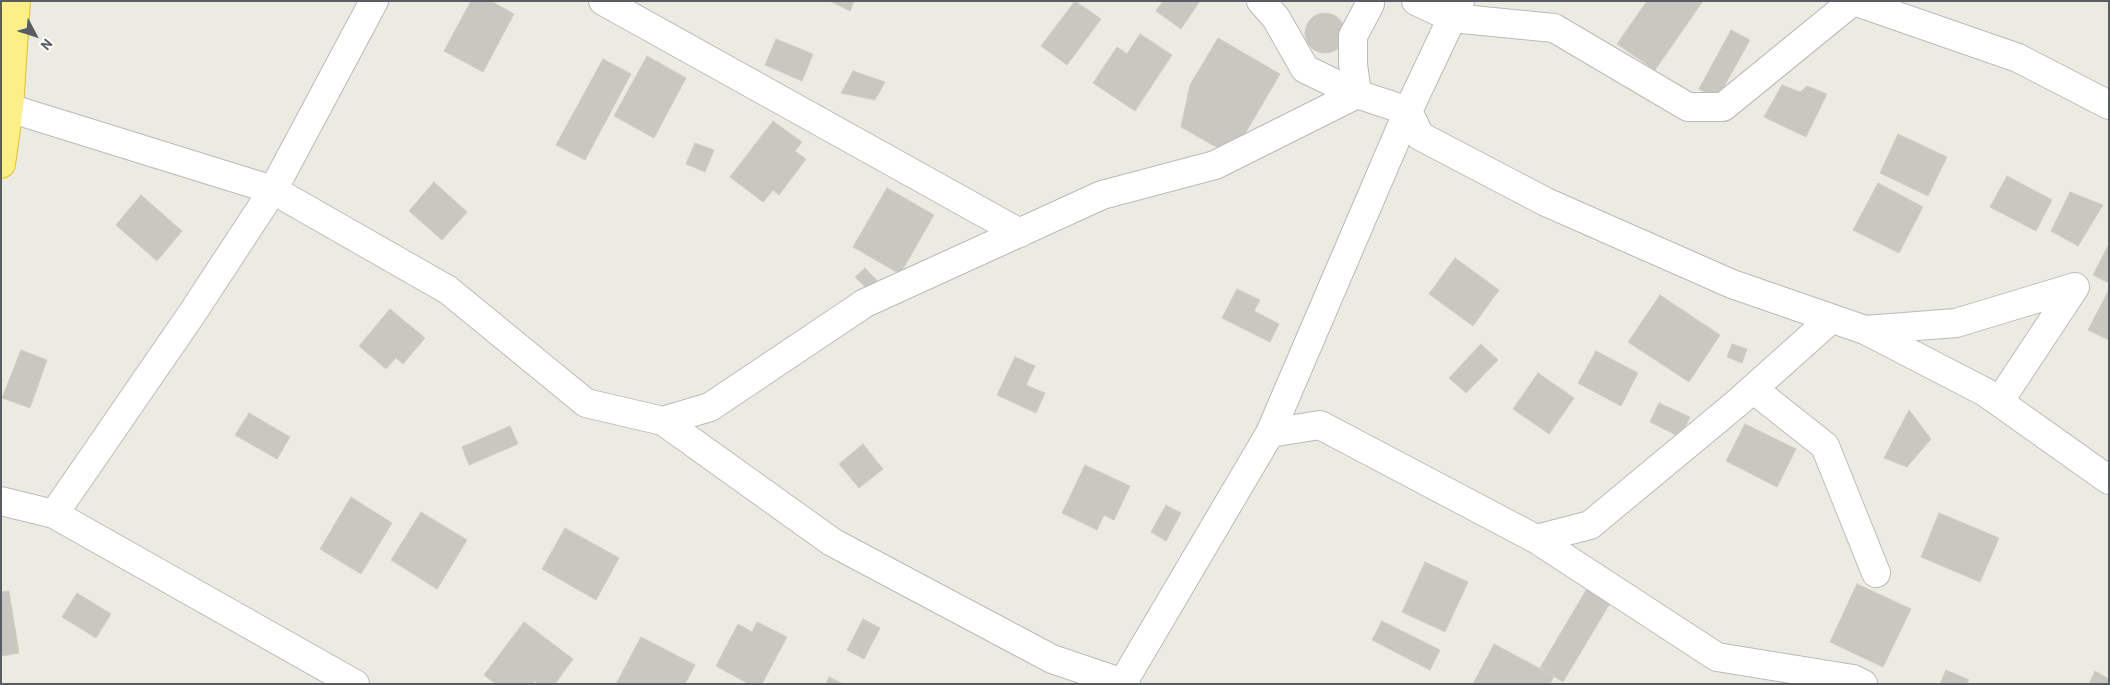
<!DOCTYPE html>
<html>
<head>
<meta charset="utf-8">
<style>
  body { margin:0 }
  #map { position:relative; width:2110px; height:685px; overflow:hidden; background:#ecebe1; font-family:Barlow,sans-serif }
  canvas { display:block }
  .frame { position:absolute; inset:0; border:2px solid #595c62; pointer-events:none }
  .north { position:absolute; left:10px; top:10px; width:50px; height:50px; -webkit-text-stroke:4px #fff; paint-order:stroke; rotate:130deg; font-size:14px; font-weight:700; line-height:20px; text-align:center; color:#595c62 }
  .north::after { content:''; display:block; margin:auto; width:18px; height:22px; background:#595c62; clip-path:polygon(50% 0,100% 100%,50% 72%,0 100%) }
</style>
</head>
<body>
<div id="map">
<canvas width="2110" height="685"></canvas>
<div class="frame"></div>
<div class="north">N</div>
</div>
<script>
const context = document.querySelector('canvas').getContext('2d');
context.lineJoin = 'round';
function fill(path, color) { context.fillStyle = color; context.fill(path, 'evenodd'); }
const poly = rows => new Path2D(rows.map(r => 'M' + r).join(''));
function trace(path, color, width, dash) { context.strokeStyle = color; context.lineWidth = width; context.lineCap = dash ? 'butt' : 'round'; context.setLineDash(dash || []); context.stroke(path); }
const building = poly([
  [471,1,491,1,514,14,483,72,444,51,471,1],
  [830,1,854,1,850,11,830,1],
  [1075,1,1101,19,1067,65,1041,46,1075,1],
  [1163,1,1200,1,1181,29,1156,11,1163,1],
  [1647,1,1703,1,1655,70,1617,44,1647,1],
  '1305 33a20 20 0 1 1 40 0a20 20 0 1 1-40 0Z',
  [1731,30,1750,40,1717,99,1699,89,1731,30],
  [1140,34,1172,55,1135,111,1093,83,1117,47,1127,54,1140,34],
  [1218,38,1280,74,1232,156,1181,127,1190,85,1218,38],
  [776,39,813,54,802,81,765,65,776,39],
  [647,56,686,78,654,138,614,116,647,56],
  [603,59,631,74,585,160,556,145,603,59],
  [853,71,885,82,875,100,841,93,853,71],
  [1782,85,1800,92,1807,86,1827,94,1806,137,1764,117,1782,85],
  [773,121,802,142,795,151,806,159,779,195,773,190,763,202,730,177,773,121],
  [1898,134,1947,157,1928,196,1880,173,1898,134],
  [695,143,714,150,705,172,686,164,695,143],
  [2007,176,2052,200,2036,231,1990,207,2007,176],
  [434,182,467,212,442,240,409,211,434,182],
  [1878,183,1923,207,1899,253,1853,230,1878,183],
  [887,188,934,215,900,274,853,247,887,188],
  [2070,192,2103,205,2078,246,2051,231,2070,192],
  [141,195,182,231,157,261,116,225,141,195],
  [2108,246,2109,247,2109,283,2093,275,2108,246],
  [1455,258,1499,290,1473,326,1429,294,1455,258],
  [865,268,880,284,871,293,855,277,865,268],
  [1237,289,1260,300,1254,311,1279,324,1270,342,1222,318,1237,289],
  [2109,290,2109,340,2088,330,2109,290],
  [1660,295,1720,335,1689,382,1628,342,1660,295],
  [390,309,425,338,403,364,396,358,386,369,359,346,390,309],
  [1481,344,1498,360,1466,393,1449,378,1481,344],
  [1732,344,1747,349,1742,363,1727,357,1732,344],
  [21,350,47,360,30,408,2,398,21,350],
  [1596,351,1638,373,1621,406,1578,383,1596,351],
  [1015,357,1035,366,1026,385,1045,393,1036,413,997,395,1015,357],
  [1538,373,1574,398,1549,434,1513,409,1538,373],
  [1659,403,1690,417,1680,437,1650,422,1659,403],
  [1909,410,1931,439,1907,467,1884,458,1909,410],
  [249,413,290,437,277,459,235,435,249,413],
  [1745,424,1796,449,1777,487,1726,461,1745,424],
  [510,426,518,444,469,465,462,447,510,426],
  [863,444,883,469,859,488,839,464,863,444],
  [1085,465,1130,486,1114,520,1104,515,1097,530,1062,513,1085,465],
  [351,497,392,523,361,574,320,549,351,497],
  [1166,505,1181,513,1166,541,1151,532,1166,505],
  [421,512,467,540,437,589,391,560,421,512],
  [1939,513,1999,538,1980,582,1921,557,1939,513],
  [565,528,619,558,596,600,542,569,565,528],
  [1425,562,1468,582,1445,632,1402,612,1425,562],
  [1857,584,1911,609,1883,667,1830,642,1857,584],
  [1588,587,1612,600,1563,682,1540,668,1588,587],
  [9,591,19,653,1,656,1,592,9,591],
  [77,593,111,614,96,638,62,617,77,593],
  [863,619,880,628,864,659,847,650,863,619],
  [1382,621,1440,650,1430,670,1372,640,1382,621],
  [524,622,573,659,555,684,538,684,535,681,533,684,496,684,484,675,524,622],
  [757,622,787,637,762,684,749,684,716,666,738,624,752,632,757,622],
  [641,637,695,665,685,684,616,684,641,637],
  [1494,644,1554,676,1550,684,1473,684,1494,644],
  [1946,670,1969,680,1966,684,1940,684,1946,670],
  [2095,671,2109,679,2109,684,2089,684,2095,671],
  [829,677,843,684,826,684,829,677]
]);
const minor = poly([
  [603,1,1020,233],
  [1261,1,1276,18,1305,69,1357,94,1408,111,1420,136,1546,202,1732,284,1865,330,1985,392,2109,480],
  [1416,1,1452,18,1554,28,1688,107,1723,107,1853,1],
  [1854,1,2018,58,2109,105],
  [9,108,273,190,448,290,586,403,663,421,710,407,865,303,1102,195,1215,165,1357,94,1353,64,1353,36,1370,4],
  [1865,330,1956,323,2075,287],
  [1753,389,1825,446,1876,573],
  [1999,402,2075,287],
  [663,421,832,542,1052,659,1126,684],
  [1270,433,1320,425,1536,539,1717,657,1853,679,1863,684],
  [1,501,54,514,355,684],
  [54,514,191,315,273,190,374,1],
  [1536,539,1590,525,1736,404,1831,319],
  [1122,684,1270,433,1408,111,1460,1]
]);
const highway = poly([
  [1,164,9,108,16,1]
]);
fill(building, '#c9c8c0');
trace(building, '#d1cebf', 1);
trace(minor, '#b9bac0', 30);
trace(highway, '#ecc301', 30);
trace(minor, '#fff', 28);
trace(highway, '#fcef88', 28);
</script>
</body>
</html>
